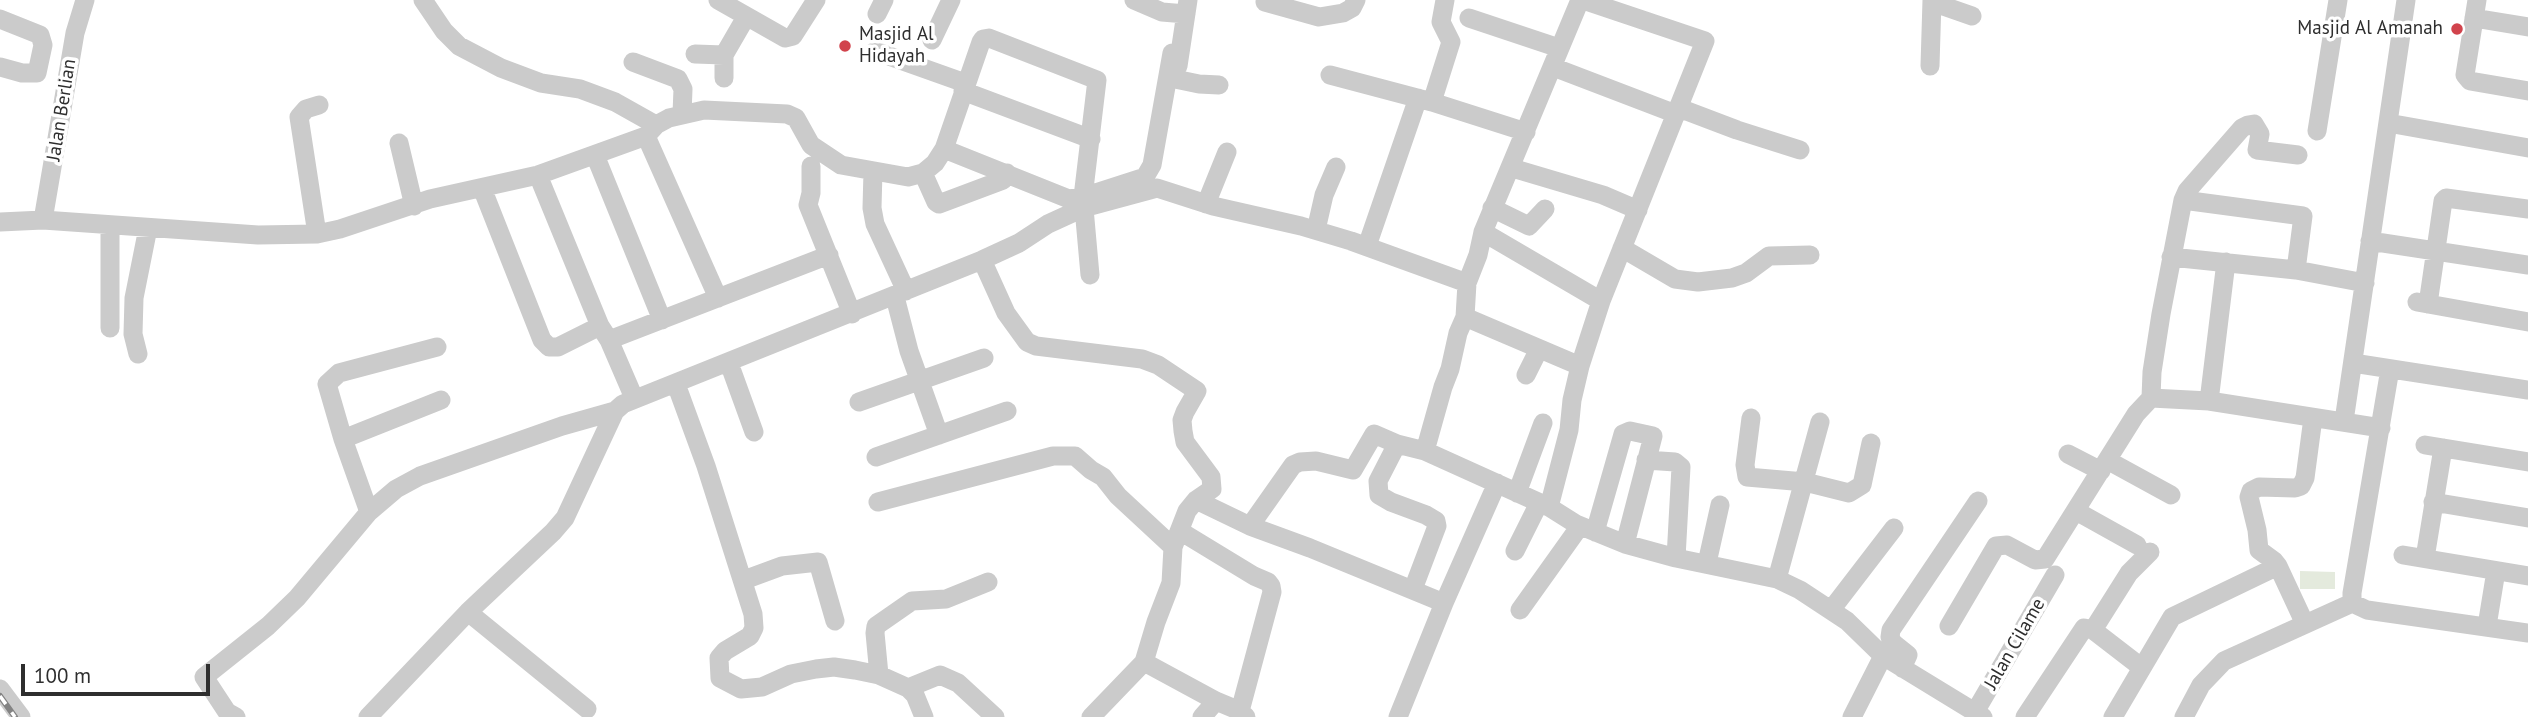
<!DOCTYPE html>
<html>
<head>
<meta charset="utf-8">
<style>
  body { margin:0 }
  #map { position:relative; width:2528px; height:717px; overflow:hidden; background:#fff; font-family:"PT Sans",sans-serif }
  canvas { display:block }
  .scale { position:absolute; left:21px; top:664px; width:189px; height:32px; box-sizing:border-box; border:4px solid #2e2e2e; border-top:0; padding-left:9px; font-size:21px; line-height:24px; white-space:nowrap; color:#2e2e2e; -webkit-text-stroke:5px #fff; paint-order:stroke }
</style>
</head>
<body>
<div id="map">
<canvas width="2528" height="717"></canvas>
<div class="scale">100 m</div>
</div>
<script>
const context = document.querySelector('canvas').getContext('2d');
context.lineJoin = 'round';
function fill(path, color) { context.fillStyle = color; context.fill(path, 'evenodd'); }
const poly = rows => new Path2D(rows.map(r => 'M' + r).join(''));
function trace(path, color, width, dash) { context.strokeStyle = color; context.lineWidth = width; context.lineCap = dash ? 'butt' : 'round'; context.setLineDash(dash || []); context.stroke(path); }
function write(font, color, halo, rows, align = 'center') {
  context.font = font + ' "PT Sans",sans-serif'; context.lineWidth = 7; context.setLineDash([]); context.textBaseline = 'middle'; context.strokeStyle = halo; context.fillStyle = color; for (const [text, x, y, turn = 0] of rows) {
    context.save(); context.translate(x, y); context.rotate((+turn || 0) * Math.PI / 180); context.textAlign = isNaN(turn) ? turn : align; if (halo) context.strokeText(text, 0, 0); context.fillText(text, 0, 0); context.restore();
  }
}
const green = poly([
  [2300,571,2335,572,2335,589,2300,589]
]);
const minor = poly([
  [423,0,444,31,459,46,501,68,541,83,580,89,615,102,656,125],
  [718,0,785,38,793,36,816,0],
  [1134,0,1162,12,1186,14],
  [2477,0,2465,75,2470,81,2528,91],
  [1265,2,1319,17,1343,13,1352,8,1356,0],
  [1932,2,1972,16],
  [877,14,884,0],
  [1469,18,1559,48],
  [2474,18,2528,27],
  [0,19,40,35,43,45,37,73,22,73,0,67],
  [932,40,951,0],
  [875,51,965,83],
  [695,54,724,55],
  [633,62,678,79,683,89,682,114],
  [1178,66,1188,0],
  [1930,66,1932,0],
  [1553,67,1676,114],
  [1330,75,1432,102,1526,132],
  [724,78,724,55,746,17],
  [1175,79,1199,84,1219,85],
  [963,91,1091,139],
  [1432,102,1451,42,1441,22,1445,0],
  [1679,108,1737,130,1800,150],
  [2388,123,2528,148],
  [2317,131,2338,0],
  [646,136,718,298],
  [399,143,414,206],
  [944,149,1069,199,1083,197,1145,177,1152,165,1172,53],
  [595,155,662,320],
  [811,166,811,193,808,205,852,314],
  [1512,168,1603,195,1638,210],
  [873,171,872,208,875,224,906,291],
  [923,173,936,202,939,204,1003,180,1007,173],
  [538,175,600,326,609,340,634,398],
  [482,188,542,340,549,347,558,347,600,326],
  [2183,200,2303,216,2296,270],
  [1206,204,1227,152],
  [1492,208,1529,226,1545,209],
  [43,220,75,33,85,0],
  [0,222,43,220,258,235,317,234,340,229,430,199,538,175,646,136,656,125,669,118,704,110,787,114,796,118,811,145,841,165,908,177,923,173,935,163,944,149,981,42,983,39,989,38,1097,80,1083,197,1090,275],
  [110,226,110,328],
  [1316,230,1324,195,1336,167],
  [1483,232,1601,301],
  [317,234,299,117,306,109,319,105],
  [2370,241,2528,265],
  [1367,246,1418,98],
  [1622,248,1675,279,1698,282,1732,278,1746,273,1769,256,1810,255],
  [2171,257,2296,270,2365,283],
  [982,260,1006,313,1027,342,1036,346,1142,359,1158,365,1197,391,1185,412,1182,420,1183,431,1185,442,1211,477,1212,489,1196,500,1187,511,1173,547,1171,583,1156,622,1144,662],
  [895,297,909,351,939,435],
  [2417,302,2528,322],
  [2428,304,2443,201,2446,198,2528,209],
  [1465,317,1580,366],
  [609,340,829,255],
  [138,354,133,334,134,298,148,228],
  [729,363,754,432],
  [2353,363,2528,390],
  [1526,375,1539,349],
  [676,384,706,466,753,614,754,628,750,636,725,651,719,658,720,678,741,689,762,687,791,674,816,669,834,667,855,670,879,675,908,688,915,695,924,717],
  [2151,398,2152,372,2161,314,2183,200,2187,191,2242,128,2248,125,2254,124,2260,134,2257,150,2298,155],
  [2209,401,2226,262],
  [859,402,984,358],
  [1751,418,1745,465,1747,477,1805,482,1849,493,1862,485,1871,443],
  [2344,421,2406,0],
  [343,439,441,400],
  [1397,444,1378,481,1379,495,1391,502,1426,515,1436,521,1437,526,1415,584],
  [2425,445,2528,462],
  [1425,451,1443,387,1450,369,1458,333,1465,317,1467,283,1478,255,1483,232,1580,0],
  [2068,454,2101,471],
  [876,457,1007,411],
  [1646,460,1675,462,1681,467,1676,558],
  [2107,460,2171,495],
  [1517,493,1543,423],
  [1196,500,1250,526,1310,548,1444,603],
  [878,502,1053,456,1075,456,1091,470,1103,477,1118,496,1173,547],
  [2433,502,2528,518],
  [1549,507,1569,430,1572,400,1580,366,1601,301,1705,41,1583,0],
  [2076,511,2137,545],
  [369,512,343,439,327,384,339,373,437,347],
  [1250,526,1293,465,1300,462,1316,461,1353,470,1374,434,1397,444,1425,451,1549,507,1576,524,1625,544,1676,558,1777,579,1800,590,1847,621,1883,656,1983,717],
  [1180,531,1254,576,1268,582,1271,586,1272,592,1240,711],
  [1595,532,1623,434,1630,431,1653,436,1625,544],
  [1515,551,1539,503],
  [2403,555,2528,576],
  [2425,558,2443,448],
  [1707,563,1720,505],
  [1777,579,1820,422],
  [744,580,782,566,818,562,835,621],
  [2352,603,2352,593,2390,369],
  [2352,603,2367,610,2528,633],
  [1520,610,1580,526],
  [1831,610,1894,528],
  [468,612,587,709],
  [2305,624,2278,566,2274,561,2259,550,2257,530,2249,497,2251,491,2259,487,2295,488,2301,486,2305,478,2313,418],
  [1949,626,1996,546,2007,545,2035,560,2045,559,2136,414,2151,398,2209,401,2381,428],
  [2487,626,2496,571],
  [2093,630,2141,667],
  [1902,668,1908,655,1893,643,1890,637,1891,630,1978,501],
  [879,675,875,633,876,626,912,601,946,599,988,582],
  [908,688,940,675,958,683,995,717],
  [0,689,21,717],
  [1975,712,2055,575],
  [236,717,227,712,204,677,268,626,297,598,369,512,396,489,420,476,562,426,615,411],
  [368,717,468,612,553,532,565,518,615,411,623,404,982,260,1019,243,1048,224,1083,208,1157,188,1213,206,1301,226,1351,241,1467,283],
  [1091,717,1144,662,1216,701,1240,711,1246,717],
  [1202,717,1216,701],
  [1398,717,1444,603,1497,483],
  [1852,717,1883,656],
  [2025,717,2084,628,2093,630,2129,573,2150,552],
  [2113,717,2172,617,2278,566],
  [2184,717,2201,685,2224,661,2352,603]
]);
const rail = poly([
  [0,696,15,717]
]);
const markers = [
  [2457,29,7,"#d1434c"],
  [845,46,7,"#d1434c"]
];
const poiNames = [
  ["Masjid Al Amanah",2443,29],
  ["Masjid Al",859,35,"left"],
  ["Hidayah",859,57,"left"]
];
const streetNames = [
  ["Jalan Berlian",62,110,-81],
  ["Jalan Cilame",2015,644,-60]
];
fill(green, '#e4eadd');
trace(minor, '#cbcbcb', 19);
trace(rail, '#838383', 6);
trace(rail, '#fff', 3.5, [10]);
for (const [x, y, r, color] of markers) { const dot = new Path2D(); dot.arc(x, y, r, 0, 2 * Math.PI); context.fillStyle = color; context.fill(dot); trace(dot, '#fff', 2.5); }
write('19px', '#2e2e2e', '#fff', poiNames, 'right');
write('19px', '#2e2e2e', '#fff', streetNames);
</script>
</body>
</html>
